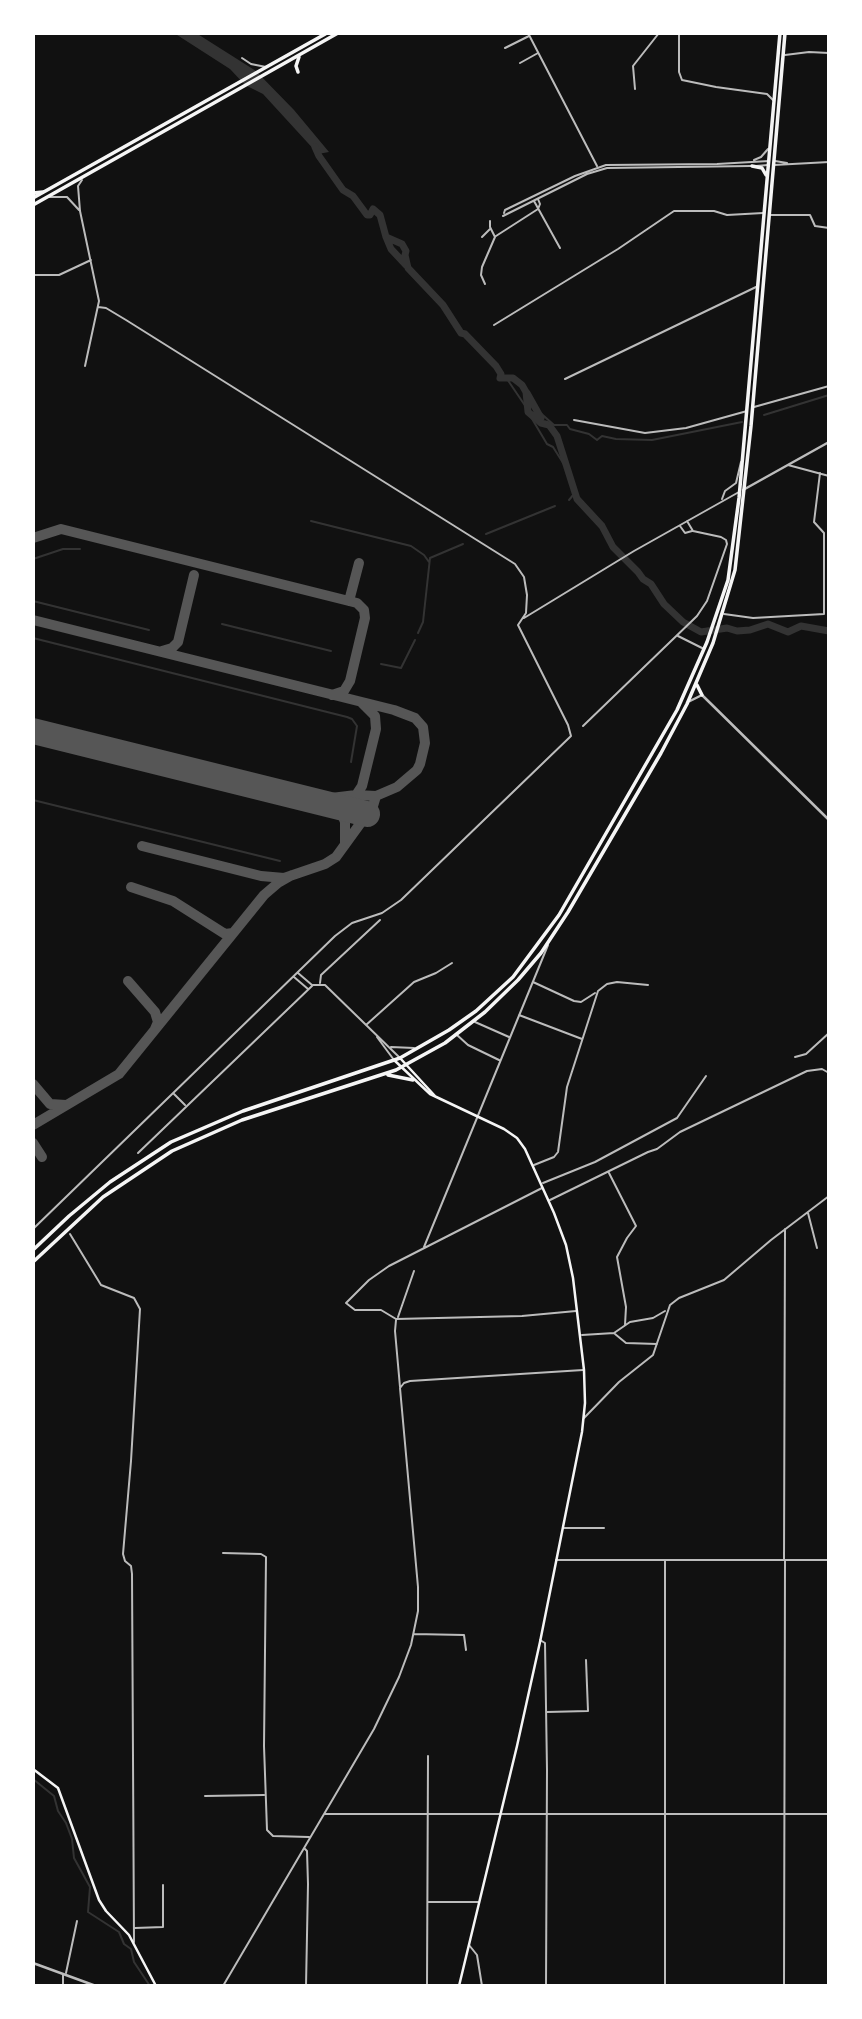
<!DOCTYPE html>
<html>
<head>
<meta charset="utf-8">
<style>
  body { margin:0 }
  #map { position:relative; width:862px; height:2019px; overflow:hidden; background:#111; font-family:Arial,sans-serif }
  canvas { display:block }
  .frame { position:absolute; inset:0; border:35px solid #fff; pointer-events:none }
</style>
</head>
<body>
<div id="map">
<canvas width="862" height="2019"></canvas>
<div class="frame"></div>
</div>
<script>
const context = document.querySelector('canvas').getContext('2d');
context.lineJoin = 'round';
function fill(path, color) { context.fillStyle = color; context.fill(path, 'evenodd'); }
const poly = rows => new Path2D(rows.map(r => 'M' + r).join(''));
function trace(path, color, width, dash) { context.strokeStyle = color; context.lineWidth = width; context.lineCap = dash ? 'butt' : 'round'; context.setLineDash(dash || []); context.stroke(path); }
const water = poly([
  [174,33,196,33,256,71,294,110,329,152,318,154,263,94,245,85,230,69]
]);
const stream = poly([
  [507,379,526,407],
  [536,409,554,425,567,425,570,429,589,434,597,440,602,436,616,439,652,440,742,422],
  [528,412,547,444,553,447,565,466],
  [764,415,829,395],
  [569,500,574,494],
  [311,521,411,546,424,555,429,562],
  [486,534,555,506],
  [33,559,63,549,80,549],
  [33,601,149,630],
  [222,624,331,651],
  [418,633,423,622,430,558,463,544],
  [33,638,347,717,352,719,357,726,351,762],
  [381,664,401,668,415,640],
  [33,800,280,861],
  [33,1779,54,1796,58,1811,66,1823,72,1839,74,1858,90,1887,88,1912,119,1932,124,1944,131,1949,134,1962,150,1986]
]);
const river = poly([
  [315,147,319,156,343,190,353,196,367,215,370,215,373,209,380,215,386,237,402,244,406,251,405,255,408,268,443,305,461,333,465,334,496,366,501,374,500,378,513,378,522,385,526,392,528,412,541,423,549,425,557,436,577,499,602,526,613,547,638,572,643,579,651,584,664,604,683,622,701,632,727,628,737,631,750,630,768,624,788,632,801,626,829,631],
  [386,237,391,249,406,265],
  [527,393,541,418]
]);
const taxiway = poly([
  [33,538,61,529,357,603,364,610,365,618,350,681,344,691,332,695],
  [349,601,359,563],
  [33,620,394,710,415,718,423,727,425,743,420,764,417,770,397,787,376,796,356,795,323,799,301,797],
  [162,651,172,648,178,642,194,575],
  [33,733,39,733],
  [356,795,362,786,376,729,375,716,362,703],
  [332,805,341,812,345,822,345,844],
  [142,846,261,876,284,878,325,864,336,857,373,806,376,796],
  [131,887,173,901,225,934,233,933],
  [128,981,155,1012,158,1022,155,1029],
  [33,1084,50,1104,66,1105],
  [33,1125,119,1074,264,895,278,883,292,875],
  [33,1143,42,1157]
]);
const runway = poly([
  [33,731,367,814]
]);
const minor = poly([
  [528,33,597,166],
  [679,33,679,72,682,80,716,87,767,94,773,100],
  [505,48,529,36],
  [785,55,809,52,829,53],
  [242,58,251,64,266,67],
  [520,63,538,53],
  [635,89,633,66,659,33],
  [754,160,761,157,768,149],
  [775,161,787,163],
  [774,165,829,162],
  [756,166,768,165],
  [82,180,78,186,80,211,99,301,85,366],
  [49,197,67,197,79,210],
  [534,201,560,248],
  [504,213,505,210,575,176,606,165,717,164,769,161],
  [770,215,810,215,815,226,829,228],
  [503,216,587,174,607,168,751,166],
  [496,236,538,209,540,204,538,199],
  [482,237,490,229],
  [33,275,59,275,91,260],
  [485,284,481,275,482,267,495,237,490,227,490,221],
  [494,325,618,249,674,211,714,211,727,215,763,213],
  [565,379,756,287],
  [754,407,829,386],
  [574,420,645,433,686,428,747,411],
  [788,465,829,476],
  [722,499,725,491,736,483,741,462],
  [680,526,685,533,692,531],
  [724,614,753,618,824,614,824,533,814,522,820,473],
  [524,618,634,551,739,492],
  [678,636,704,649],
  [583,726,697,616,707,601,727,544,726,540,721,537,693,531,687,521],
  [298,973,312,985],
  [294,977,308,989],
  [533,982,574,1001,581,1002,595,993],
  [320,983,321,975,380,920],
  [519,1015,582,1039],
  [475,1022,509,1037],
  [366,1025,414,982,436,973,452,963],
  [457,1035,468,1045,499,1060],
  [377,1037,394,1060],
  [391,1047,414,1048],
  [795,1057,806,1054,829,1033],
  [174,1094,185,1105],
  [138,1153,313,985,325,985,399,1057],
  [534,1165,554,1157,558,1152,567,1087,598,991,607,984,617,982,648,985],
  [609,1173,636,1226,627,1238,617,1257,626,1307,625,1325],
  [543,1183,595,1162,677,1118,706,1076],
  [542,1188,389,1266,369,1280,346,1303,355,1310,381,1310,396,1319,522,1316,576,1311],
  [550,1200,648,1152,657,1149,680,1132,807,1071,822,1069,829,1073],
  [808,1213,817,1248],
  [33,1229,335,936,352,923,382,913,401,900,571,736,568,725,518,625,526,613,527,595,524,577,515,564,126,320,106,308,98,307],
  [70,1234,101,1285,134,1298,140,1309,131,1461,123,1554,125,1561,131,1566,132,1574,134,1942],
  [424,1247,548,945],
  [398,1317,414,1271],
  [396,1320,395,1331,400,1387],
  [615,1334,626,1343,657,1344],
  [582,1335,614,1333,630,1322,653,1318,665,1311],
  [584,1418,619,1382,653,1355,670,1305,679,1298,724,1280,771,1240,829,1196],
  [563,1528,604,1528],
  [223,1553,261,1554,266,1557,264,1746,267,1830,273,1836,309,1837],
  [556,1560,829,1560],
  [665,1560,665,1986],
  [784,1560,785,1229],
  [414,1634,464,1635,466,1650],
  [540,1640,545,1643,547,1770,546,1986],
  [547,1712,588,1711,586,1660],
  [205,1796,264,1795],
  [325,1814,829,1814],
  [304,1848,307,1851,308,1884,306,1986],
  [428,1902,478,1902],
  [135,1928,163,1927,163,1885],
  [469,1945,477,1955,482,1986],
  [66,1973,77,1921],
  [63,1974,63,1986],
  [223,1986,374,1729,399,1677,411,1645,418,1611,418,1587,400,1388,404,1383,410,1381,583,1370],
  [427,1986,428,1756],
  [784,1986,785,1560]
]);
const tertiary = poly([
  [743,490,829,442],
  [690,701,702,695,829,820],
  [33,1963,96,1986]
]);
const secondary = poly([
  [400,1058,435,1096],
  [394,1060,430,1094,504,1129,517,1138,525,1149,554,1213,566,1245,573,1278,584,1370,585,1403,582,1432,540,1642,517,1746,459,1986],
  [33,1769,58,1788,99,1900,106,1911,129,1935,156,1986]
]);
const primary = poly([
  [298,72,296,66,299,57],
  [752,166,762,168,766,175],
  [33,193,43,192],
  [33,198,327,33],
  [33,205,338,33],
  [697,685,702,695],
  [388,1075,413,1080],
  [33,1250,69,1216,110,1182,171,1142,243,1111,400,1058,449,1030,476,1011,513,977,559,915,677,710,707,642,728,580,739,498,780,33],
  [33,1262,103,1197,172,1151,242,1120,396,1070,445,1043,485,1012,518,980,541,953,568,912,661,753,687,704,713,643,735,570,751,426,785,33]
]);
fill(water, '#333');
trace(stream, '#333', 2);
trace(river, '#333', 7);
trace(taxiway, '#565656', 10);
trace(runway, '#565656', 26);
trace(minor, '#bcbcbc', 2);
trace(tertiary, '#bcbcbc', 2.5);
trace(secondary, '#f5f5f5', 2.5);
trace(primary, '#f5f5f5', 3.5);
</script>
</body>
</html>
